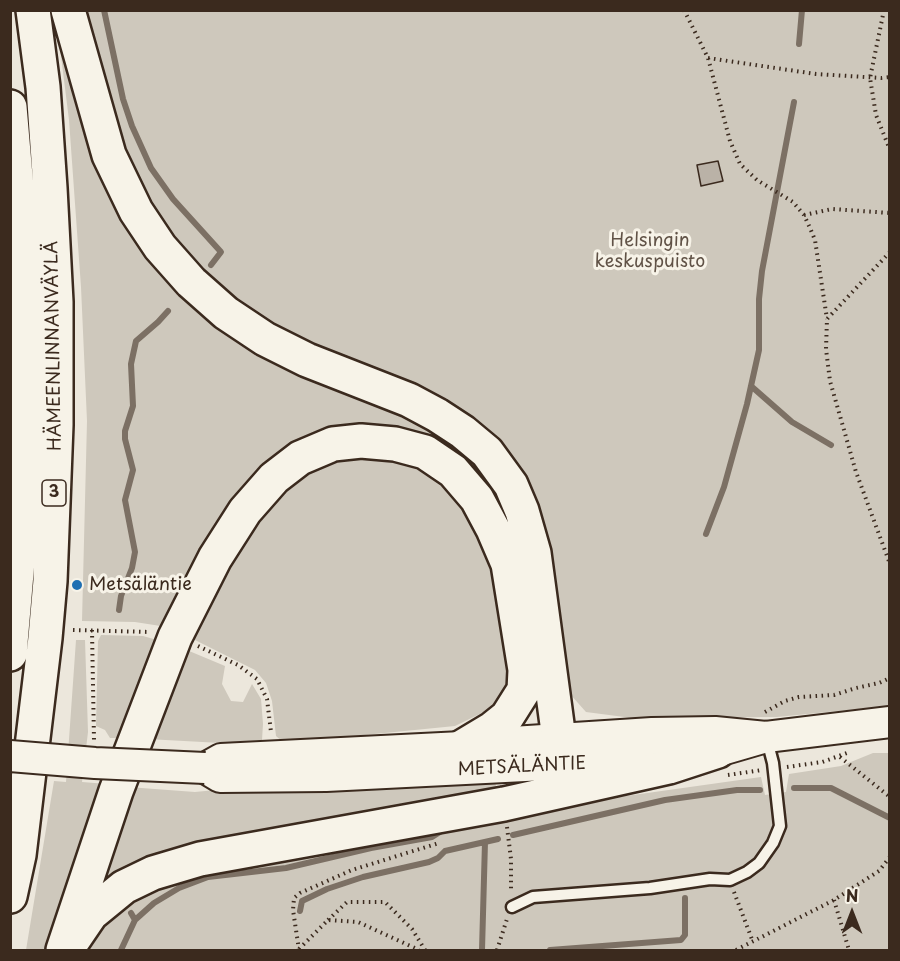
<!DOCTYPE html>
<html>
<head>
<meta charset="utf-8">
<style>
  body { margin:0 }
  #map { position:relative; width:900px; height:961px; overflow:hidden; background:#ece7dc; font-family:"Playpen Sans",sans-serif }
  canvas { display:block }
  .frame { position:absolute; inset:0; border:12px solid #3b2a1e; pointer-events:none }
  .north { position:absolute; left:822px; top:883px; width:60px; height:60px; -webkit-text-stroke:4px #f7f3e8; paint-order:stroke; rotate:0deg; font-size:16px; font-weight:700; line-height:24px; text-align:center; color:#3b2a1e }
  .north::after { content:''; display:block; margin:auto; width:21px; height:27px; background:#3b2a1e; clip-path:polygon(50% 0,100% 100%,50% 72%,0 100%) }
</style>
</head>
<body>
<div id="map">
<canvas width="900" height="961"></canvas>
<div class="frame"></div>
<div class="north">N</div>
</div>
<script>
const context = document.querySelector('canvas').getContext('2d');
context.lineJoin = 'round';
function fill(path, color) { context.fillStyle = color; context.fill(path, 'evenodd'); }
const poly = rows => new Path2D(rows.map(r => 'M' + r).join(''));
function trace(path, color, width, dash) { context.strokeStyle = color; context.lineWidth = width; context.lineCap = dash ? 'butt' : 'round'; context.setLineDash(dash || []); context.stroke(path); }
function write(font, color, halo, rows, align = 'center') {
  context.font = font + ' "Playpen Sans",sans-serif'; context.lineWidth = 6; context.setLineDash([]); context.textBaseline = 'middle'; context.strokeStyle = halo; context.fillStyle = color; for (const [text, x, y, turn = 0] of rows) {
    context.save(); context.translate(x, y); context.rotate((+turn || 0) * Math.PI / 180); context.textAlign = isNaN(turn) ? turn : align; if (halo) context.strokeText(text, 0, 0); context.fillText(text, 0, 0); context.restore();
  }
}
const green = poly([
  [53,11,168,277,448,434,484,470,503,496,524,556,439,448,267,464,247,483,222,517,167,627,135,622,82,621,87,421,81,287,69,120,60,48],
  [81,11,889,11,889,706,777,717,632,718,586,712,570,694,560,644,513,470,302,346,194,273,117,151],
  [345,454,427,465,465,502,497,568,513,672,504,699,492,708,455,726,284,743,276,736,272,701,266,683,255,670,189,637,201,604,281,484],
  [101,635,143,636,164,642,124,738,110,738,105,730,96,726,98,641],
  [76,640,85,640,88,732,82,782,107,784,50,950,26,950,54,781,66,782],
  [182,648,225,666,222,684,231,701,243,702,252,684,261,699,263,724,262,740,221,743,147,739],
  [873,753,889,753,889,950,80,950,94,926,141,888,491,815,761,777,765,795,786,792,789,774,841,766],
  [495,778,497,796,95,899,128,787,195,792,236,788]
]);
const stream = poly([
  [104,10,123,99,132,126,151,168,173,199,221,252,211,265],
  [799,44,802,10],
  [751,386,792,422,831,445],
  [706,534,724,487,747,404,759,350,759,299,762,271,794,102],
  [119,610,121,596,132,568,135,552,125,500,133,470,125,439,125,431,133,406,131,364,136,341,158,322,168,311],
  [794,788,831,788,890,818],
  [513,835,665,800,737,790,760,790],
  [300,911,302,901,327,889,363,877,429,862,438,858,445,851,498,839],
  [135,920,154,903,179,888,208,877,286,868,371,848,432,837,443,830],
  [121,950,135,920,131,913],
  [482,950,485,842],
  [550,950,681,940,685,935,685,898]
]);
const building = poly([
  [718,161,723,181,701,186,697,165,718,161]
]);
const path = poly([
  [684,10,708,58,730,141,740,164,757,180,793,202,804,215,810,228,815,240,827,319],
  [884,10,870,78,876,115,890,150],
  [708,58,816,74,881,78,890,77],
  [804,215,832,209,890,213],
  [890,252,827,319,826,349,830,381,856,472,890,564],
  [73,630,150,632],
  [92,630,94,740],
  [198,646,238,665,257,679,267,699,271,732],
  [765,712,785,701,799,697,834,695,856,688,879,683,890,678],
  [840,757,890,797],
  [787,767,822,762,850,752],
  [728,775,762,770],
  [507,827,511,859,511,892],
  [734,892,753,942],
  [834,900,849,950],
  [328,920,347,902,385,902,412,929,425,950],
  [299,949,328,920,358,922,419,950],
  [299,950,293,910,294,898,300,893,352,870,439,843],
  [497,950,507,919],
  [736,950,834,900,879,871,890,857]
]);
const lane = poly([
  [512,907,533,897,650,888,710,879,730,880,747,872,759,863,773,843,780,826,773,763,767,740]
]);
const secondary = poly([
  [766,737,715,732,652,733,497,743,462,747,221,759,205,768,220,777,326,776,644,760,718,751,766,737,890,722]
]);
const highway = poly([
  [68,10,109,155,136,211,160,247,191,282,226,313,265,339,307,360,409,400,437,415,463,432,487,452,511,485,522,511,534,553,559,739,554,754,540,765],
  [10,107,17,188,23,302,23,424,18,561,10,654],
  [10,896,19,855,45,638,50,581,56,425,56,302,50,188,43,87,33,10],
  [74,939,91,914,124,887,153,873,200,859,504,804,669,767,718,751],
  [63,950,116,791,175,637,215,558,245,511,274,478,300,458,333,444,361,441,395,444,425,452,453,471,477,499,493,529,508,564,525,670,524,690,507,717,492,729,462,747]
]);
const secondaryBridge = poly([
  [10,756,95,763,205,768]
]);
const markers = [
  [77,585,6,"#1f6fb2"]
];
const shields = [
  [54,493,24]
];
const shieldNames = [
  ["3",54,493]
];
const parkNames = [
  ["Helsingin",650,241],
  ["keskuspuisto",650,262]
];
const streetNames = [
  ["HÄMEENLINNANVÄYLÄ",54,346,-91],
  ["METSÄLÄNTIE",522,767,-3]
];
const poiNames = [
  ["Metsäläntie",89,585]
];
fill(green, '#cec8bc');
trace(stream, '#7c7064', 6);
fill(building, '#bab2a7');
trace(building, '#3b2a1e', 1.5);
trace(lane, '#3b2a1e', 15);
trace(secondary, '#3b2a1e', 34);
trace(highway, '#3b2a1e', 38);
trace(path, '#3b2a1e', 4, [1.5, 4.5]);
trace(lane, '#f7f3e8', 10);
trace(secondary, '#f7f3e8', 30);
trace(highway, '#f7f3e8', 33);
trace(secondaryBridge, '#3b2a1e', 34, []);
trace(secondaryBridge, '#f7f3e8', 30);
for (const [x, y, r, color] of markers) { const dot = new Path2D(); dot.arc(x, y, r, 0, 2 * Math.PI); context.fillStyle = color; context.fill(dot); trace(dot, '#f7f3e8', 2); }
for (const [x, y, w] of shields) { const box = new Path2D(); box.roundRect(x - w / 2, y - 13, w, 26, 4.5); context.fillStyle = '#f7f3e8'; context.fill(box); trace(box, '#3b2a1e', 1.5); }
write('bold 16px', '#3b2a1e', null, shieldNames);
write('18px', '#605246', '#f7f3e8', parkNames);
write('18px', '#3b2a1e', '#f7f3e8', streetNames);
write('18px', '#3b2a1e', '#f7f3e8', poiNames, 'left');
</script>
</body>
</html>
